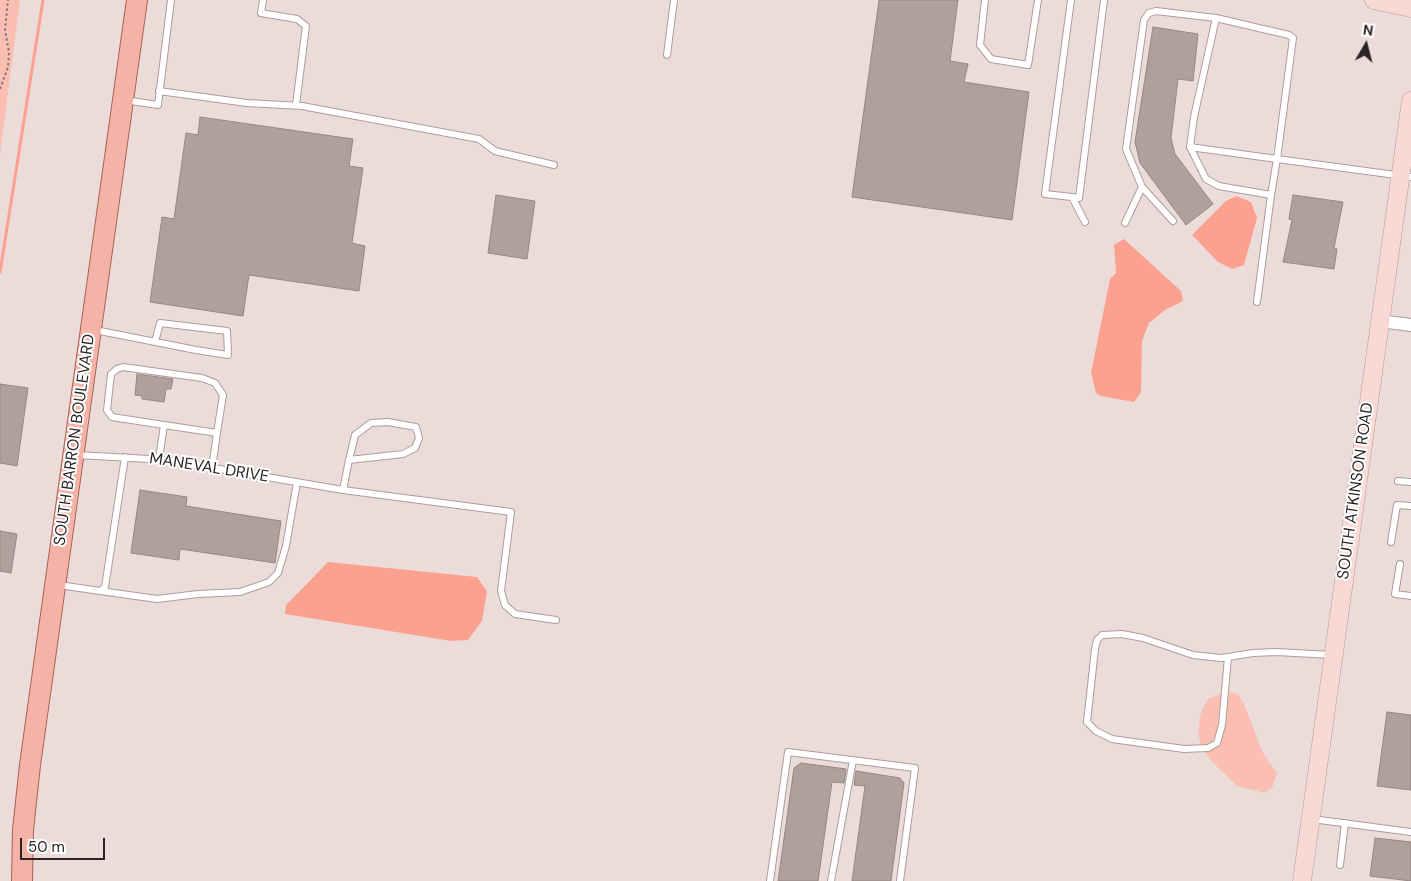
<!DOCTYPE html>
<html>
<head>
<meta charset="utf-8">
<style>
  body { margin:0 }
  #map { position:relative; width:1411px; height:881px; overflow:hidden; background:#ecdcd9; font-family:"DM Sans",sans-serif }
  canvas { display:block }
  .north { position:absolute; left:1341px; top:20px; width:50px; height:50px; -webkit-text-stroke:4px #fff; paint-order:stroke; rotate:8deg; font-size:14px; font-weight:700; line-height:20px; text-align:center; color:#292423 }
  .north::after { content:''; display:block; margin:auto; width:18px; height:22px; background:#292423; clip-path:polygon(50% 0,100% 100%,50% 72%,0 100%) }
  .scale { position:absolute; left:20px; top:838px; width:85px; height:22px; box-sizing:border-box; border:2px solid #292423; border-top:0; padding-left:6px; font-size:15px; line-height:18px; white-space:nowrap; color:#292423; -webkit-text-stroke:4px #fff; paint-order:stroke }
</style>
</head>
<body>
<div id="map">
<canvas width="1411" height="881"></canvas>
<div class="north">N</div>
<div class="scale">50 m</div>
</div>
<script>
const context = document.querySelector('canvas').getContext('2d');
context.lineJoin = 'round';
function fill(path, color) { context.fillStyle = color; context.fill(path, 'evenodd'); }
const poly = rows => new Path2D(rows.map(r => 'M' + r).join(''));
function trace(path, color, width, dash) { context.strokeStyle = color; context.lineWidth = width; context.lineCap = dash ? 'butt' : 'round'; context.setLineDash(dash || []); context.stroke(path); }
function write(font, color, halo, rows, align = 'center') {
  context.font = font + ' "DM Sans",sans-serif'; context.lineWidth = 4; context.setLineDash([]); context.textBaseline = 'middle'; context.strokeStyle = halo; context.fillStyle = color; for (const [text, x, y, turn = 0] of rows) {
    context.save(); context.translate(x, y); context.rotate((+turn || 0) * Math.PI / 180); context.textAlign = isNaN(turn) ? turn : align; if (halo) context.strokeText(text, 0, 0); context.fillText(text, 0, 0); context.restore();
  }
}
const green = poly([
  [0,0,20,0,0,155],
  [1225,692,1238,694,1244,704,1263,753,1277,773,1272,788,1265,793,1237,786,1211,761,1201,746,1198,732,1201,712,1208,699]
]);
const water = poly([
  [1236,196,1251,202,1257,218,1244,265,1232,269,1218,262,1192,235,1226,201],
  [1124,239,1181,291,1183,301,1165,310,1149,323,1142,341,1141,392,1134,402,1101,396,1096,393,1091,373,1110,279,1116,273,1114,245],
  [328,562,477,577,487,591,482,621,468,640,451,641,285,614,286,605]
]);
const stream = poly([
  [0,272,43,0]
]);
const building = poly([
  [879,0,958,0,950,61,968,64,964,82,1029,92,1012,220,852,197,879,0],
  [1153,27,1198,34,1193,81,1178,79,1171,138,1175,154,1213,204,1186,225,1140,163,1135,142,1153,27],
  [200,117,353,139,349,166,363,168,352,243,365,246,359,291,249,275,243,316,150,302,162,217,174,219,186,133,198,135,200,117],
  [496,195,535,201,527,259,488,253,496,195],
  [1293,195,1343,202,1334,248,1337,249,1334,269,1283,262,1292,220,1289,219,1293,195],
  [137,374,173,379,171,389,166,389,164,402,142,399,142,396,135,395,137,374],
  [0,384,28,388,17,466,0,463,0,384],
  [140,490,187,497,186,506,281,521,275,563,180,549,179,560,131,553,140,490],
  [0,531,17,534,11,573,0,571,0,531],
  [1387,712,1411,715,1411,790,1377,786,1387,712],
  [801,763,846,769,844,783,832,782,818,881,778,881,794,768,801,763],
  [856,771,900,778,904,783,891,881,852,881,865,786,854,785,856,771],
  [1375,838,1411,842,1411,881,1370,876,1375,838]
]);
const path = poly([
  [0,89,8,67,9,52,5,30,8,0]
]);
const lane = poly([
  [263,0,261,13,297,19,306,26,296,105],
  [985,0,980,45,991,59,1028,65,1038,0],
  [1071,0,1045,194,1072,197],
  [1216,18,1289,35,1293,38,1277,159,1411,177],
  [667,55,674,0],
  [159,91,247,103,302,106,479,139,495,151,554,165],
  [124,100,158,105,171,0],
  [1190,147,1277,159,1271,195],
  [1142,187,1173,221],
  [1085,222,1072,197,1079,198,1104,0],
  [1125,223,1142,187,1126,149,1144,20,1149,13,1156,11,1216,18,1194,117,1190,147,1206,179,1219,186,1271,195,1257,302],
  [95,330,196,350,228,355,227,331,160,323,155,342],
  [164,425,217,433,212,468],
  [77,455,167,460,343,490,511,512,501,591,505,605,515,614,556,620],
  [159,459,164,425,112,417,107,410,111,374,117,369,123,367,202,378,215,383,223,395,217,433],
  [1398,481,1411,482],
  [343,490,349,460,355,435,371,423,388,422,416,427,419,438,415,448,403,454,349,460],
  [1391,542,1397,505,1411,506],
  [1400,564,1395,594,1411,596],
  [59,585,100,591,105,587,125,457],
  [100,591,157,599,198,594,240,592,269,582,278,573,286,546,297,482],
  [1228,657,1222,725,1217,743,1208,748,1184,749,1112,739,1096,731,1087,722,1095,649,1097,640,1102,635,1122,634,1143,638,1193,655,1221,658,1228,657,1253,653,1276,652,1332,655],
  [1312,819,1411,832],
  [1340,865,1345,823],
  [770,881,788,752,915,768,900,881],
  [831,881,853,760]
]);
const street = poly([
  [1380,321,1411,325]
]);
const secondary = poly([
  [1374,0,1411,8],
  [1302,881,1411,101]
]);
const primary = poly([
  [22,881,23,830,30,765,137,0]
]);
const streetNames = [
  ["SOUTH BARRON BOULEVARD",75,440,-82],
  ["MANEVAL DRIVE",209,468,9],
  ["SOUTH ATKINSON ROAD",1356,491,-82]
];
fill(green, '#fbbeb2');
fill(water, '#fca190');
trace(stream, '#fca190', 3);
fill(building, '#afa09e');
trace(building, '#948784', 1);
trace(lane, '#ac9d9a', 8);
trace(street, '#ac9d9a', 14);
trace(secondary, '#ac9d9a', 19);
trace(primary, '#a96054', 22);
trace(path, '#837977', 2, [2.5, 2.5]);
trace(lane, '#fff', 6);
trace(street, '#fff', 12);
trace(secondary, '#fad9d4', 18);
trace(primary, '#f5b3a8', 20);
write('16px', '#292423', '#fff', streetNames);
</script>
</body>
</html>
